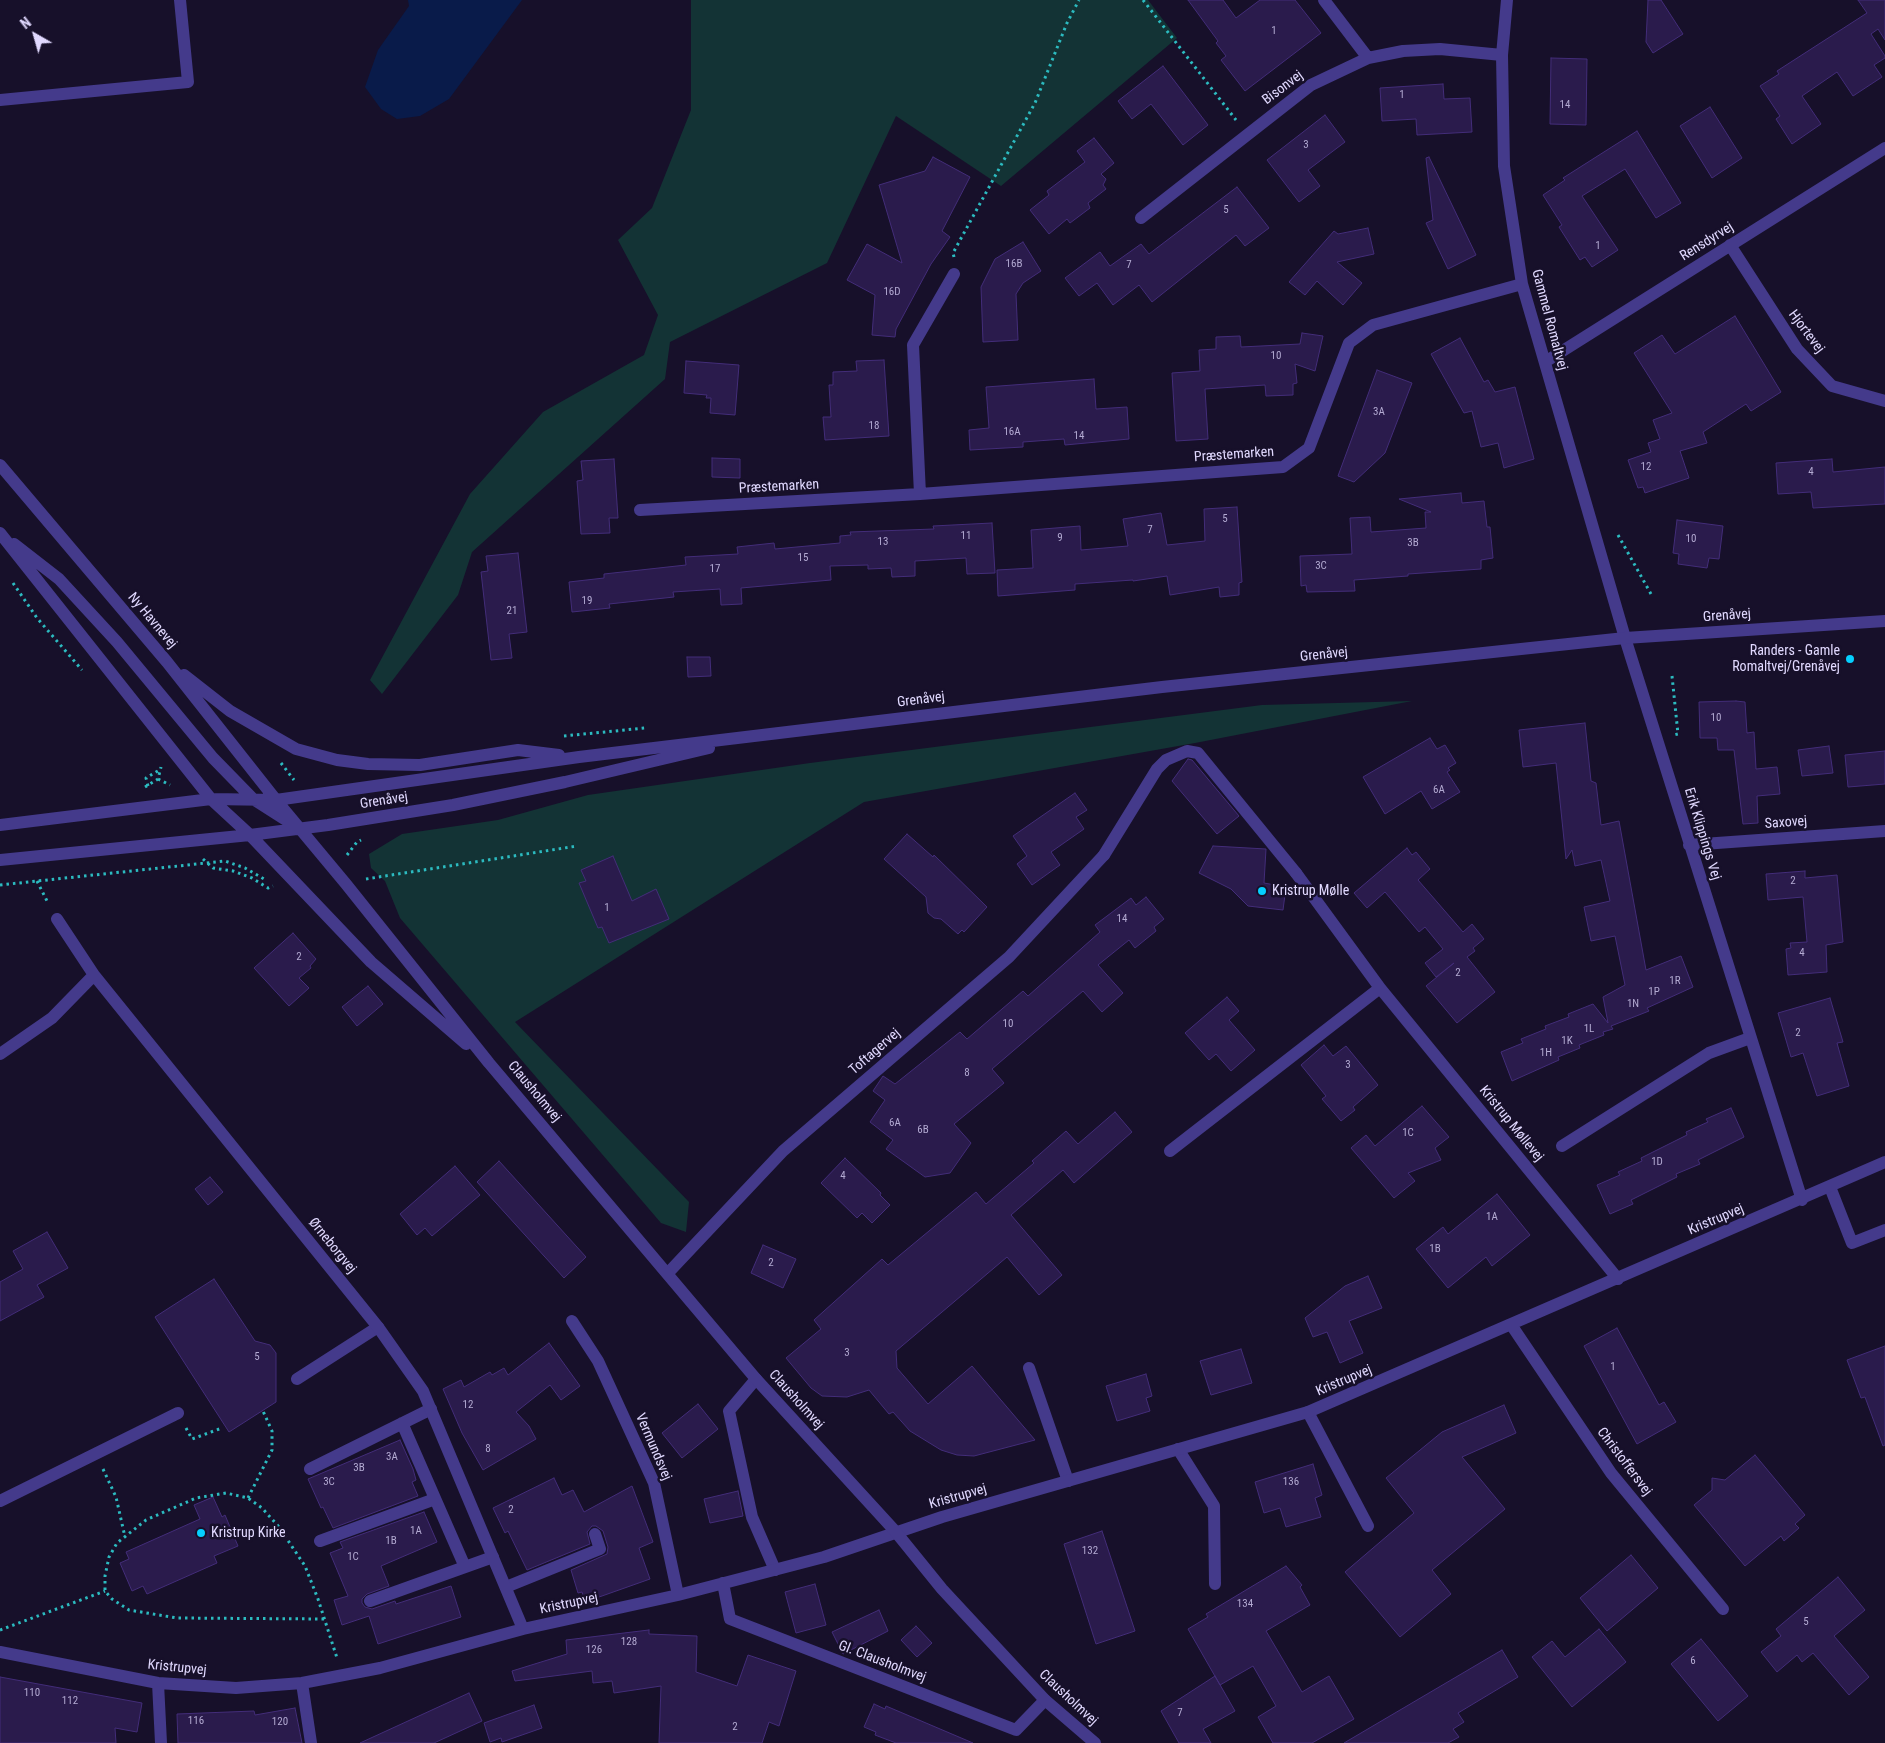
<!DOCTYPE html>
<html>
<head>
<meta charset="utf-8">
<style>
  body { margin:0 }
  #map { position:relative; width:1885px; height:1743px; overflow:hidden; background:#17102a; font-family:"Roboto Condensed",sans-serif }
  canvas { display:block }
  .north { position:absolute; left:10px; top:10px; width:50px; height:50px; -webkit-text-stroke:4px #17102a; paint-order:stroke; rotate:322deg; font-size:14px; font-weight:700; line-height:20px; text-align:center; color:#e1d9ff }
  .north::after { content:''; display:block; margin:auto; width:18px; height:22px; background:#e1d9ff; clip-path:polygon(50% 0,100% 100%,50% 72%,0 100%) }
</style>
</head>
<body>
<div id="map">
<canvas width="1885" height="1743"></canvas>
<div class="north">N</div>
</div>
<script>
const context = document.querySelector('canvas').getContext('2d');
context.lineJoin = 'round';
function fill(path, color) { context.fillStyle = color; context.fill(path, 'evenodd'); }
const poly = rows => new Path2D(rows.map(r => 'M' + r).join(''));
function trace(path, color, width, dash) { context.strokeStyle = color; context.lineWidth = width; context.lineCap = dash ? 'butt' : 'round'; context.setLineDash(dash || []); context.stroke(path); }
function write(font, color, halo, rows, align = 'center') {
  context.font = font + ' "Roboto Condensed",sans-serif'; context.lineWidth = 5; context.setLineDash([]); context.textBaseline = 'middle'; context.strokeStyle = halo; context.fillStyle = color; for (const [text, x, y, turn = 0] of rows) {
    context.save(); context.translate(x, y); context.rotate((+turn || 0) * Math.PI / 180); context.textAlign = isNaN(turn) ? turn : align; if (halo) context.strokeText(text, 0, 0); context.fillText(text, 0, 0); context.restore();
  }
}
const green = poly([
  [691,0,1148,0,1177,38,1001,186,896,116,827,263,670,342,665,379,472,552,458,595,382,694,370,680,470,494,543,412,644,355,658,315,618,240,652,208,691,110],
  [1412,701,1195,743,864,802,515,1022,689,1202,686,1232,661,1223,400,918,385,881,371,868,369,854,402,834,498,820,588,795,810,763,1262,705]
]);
const water = poly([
  [408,0,522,0,449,99,420,116,397,119,381,109,365,87,378,50,409,6]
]);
const building = poly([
  [1188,0,1223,0,1236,18,1260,0,1295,0,1321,33,1245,91,1221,60,1226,56,1216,43,1218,41,1188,0],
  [1648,0,1661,0,1683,34,1653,53,1646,42,1648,0],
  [1858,0,1885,0,1885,40,1878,29,1871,34,1885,56,1885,58,1874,65,1882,77,1853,96,1837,72,1802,96,1821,124,1792,144,1776,119,1780,116,1760,86,1779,74,1777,71,1867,13,1858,0],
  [1551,58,1587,59,1586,125,1550,124,1551,58],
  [1163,66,1208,125,1183,145,1151,104,1132,119,1118,101,1163,66],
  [1443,84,1444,99,1470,98,1472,132,1417,135,1416,119,1382,121,1380,88,1443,84],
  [1710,107,1742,158,1712,178,1680,126,1710,107],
  [1325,115,1345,142,1308,170,1320,186,1299,202,1267,160,1325,115],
  [1637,131,1681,203,1656,218,1625,169,1582,196,1618,250,1592,267,1585,257,1580,260,1559,227,1562,225,1543,195,1565,180,1563,178,1637,131],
  [1094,138,1114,163,1101,174,1106,179,1103,185,1106,189,1088,203,1090,208,1070,223,1067,219,1049,234,1030,210,1049,195,1047,191,1085,162,1077,151,1094,138],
  [933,157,970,177,942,231,950,237,931,264,896,329,895,337,872,335,875,295,847,280,867,244,902,263,879,185,925,171,933,157],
  [1429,157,1476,255,1448,269,1426,223,1433,220,1426,158,1429,157],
  [1237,187,1269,228,1245,246,1236,235,1152,302,1139,285,1113,305,1097,283,1079,296,1065,278,1100,252,1110,266,1141,244,1149,254,1237,187],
  [1368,228,1374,254,1337,262,1362,283,1343,305,1317,281,1305,295,1289,282,1334,231,1338,234,1368,228],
  [1023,242,1041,271,1023,283,1016,294,1018,340,983,342,981,287,995,259,1023,242],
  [1735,316,1781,392,1751,411,1746,404,1703,432,1707,443,1680,451,1689,478,1645,493,1643,487,1638,488,1628,460,1651,452,1648,443,1660,439,1653,420,1672,413,1634,353,1662,335,1675,354,1735,316],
  [1302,333,1323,336,1315,371,1295,364,1297,383,1293,384,1293,395,1266,396,1265,385,1205,389,1208,439,1176,441,1172,373,1200,371,1199,350,1216,349,1216,337,1240,336,1241,347,1300,344,1302,333],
  [1460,338,1484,382,1488,380,1495,392,1515,387,1534,459,1504,468,1498,443,1481,447,1472,411,1464,413,1431,354,1460,338],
  [884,360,889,436,825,440,823,417,831,417,829,385,833,385,833,372,857,371,856,361,884,360],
  [686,361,739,365,735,415,710,413,711,398,706,398,707,395,684,393,686,361],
  [1377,370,1412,383,1385,453,1354,482,1338,476,1377,370],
  [1094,379,1096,409,1127,407,1129,439,1065,445,1064,439,1023,442,1023,447,970,450,969,430,989,428,986,387,1094,379],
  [712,458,740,459,740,478,712,477,712,458],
  [614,459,618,518,609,518,610,533,581,534,577,481,583,480,581,461,614,459],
  [1832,459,1833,472,1885,467,1885,504,1813,508,1811,492,1778,494,1776,463,1832,459],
  [1461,493,1462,503,1484,501,1487,527,1490,527,1493,558,1481,560,1481,569,1408,574,1408,576,1354,580,1355,591,1307,592,1306,585,1301,586,1300,556,1352,554,1350,518,1370,517,1371,532,1426,528,1425,512,1431,512,1399,499,1461,493],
  [1237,507,1242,582,1239,583,1239,595,1220,597,1219,587,1170,595,1167,576,1133,581,1133,580,1075,584,1075,590,998,596,997,570,1033,568,1031,530,1080,526,1081,550,1128,546,1123,519,1161,513,1167,545,1205,541,1204,509,1237,507],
  [1677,520,1723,526,1719,559,1709,558,1707,568,1678,564,1679,554,1673,553,1677,520],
  [992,523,995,573,967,574,966,558,915,561,915,576,892,577,891,568,868,569,868,565,830,566,831,580,741,588,742,604,721,605,720,589,673,592,674,597,609,604,610,608,572,612,569,582,604,578,604,574,686,565,685,557,738,554,737,547,774,543,775,549,840,543,840,536,851,535,850,532,934,529,933,526,992,523],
  [518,553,527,632,509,634,512,658,491,660,481,572,488,571,486,556,518,553],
  [687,657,710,657,711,676,688,677,687,657],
  [1736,701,1745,702,1747,733,1754,732,1756,769,1777,767,1780,794,1757,796,1758,823,1743,824,1734,750,1718,750,1717,738,1700,738,1699,702,1736,701],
  [1585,723,1591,781,1596,783,1601,825,1619,821,1646,970,1681,956,1693,987,1647,1008,1649,1011,1611,1026,1613,1029,1603,1032,1604,1035,1579,1045,1580,1048,1558,1057,1559,1060,1512,1081,1501,1052,1523,1043,1521,1039,1546,1029,1545,1026,1569,1017,1568,1014,1593,1004,1608,1023,1603,997,1625,985,1615,936,1591,941,1584,907,1610,901,1601,860,1575,866,1572,850,1566,859,1556,763,1523,767,1519,730,1585,723],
  [1430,738,1437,749,1445,745,1456,763,1448,768,1450,770,1447,772,1460,792,1432,809,1421,791,1385,814,1363,777,1430,738],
  [1829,746,1833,773,1802,776,1798,750,1829,746],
  [1885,751,1885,784,1848,787,1845,755,1885,751],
  [1188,759,1192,760,1239,816,1217,834,1172,781,1188,759],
  [1075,793,1087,810,1076,817,1084,829,1051,852,1060,865,1032,885,1017,864,1027,856,1013,836,1075,793],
  [907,834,933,857,934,855,987,907,964,932,962,930,958,934,941,919,934,918,928,913,926,897,884,859,907,834],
  [1213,846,1266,849,1264,883,1286,887,1283,910,1248,906,1231,889,1199,873,1213,846],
  [1407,848,1412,855,1416,852,1430,869,1418,880,1463,932,1472,924,1484,939,1473,948,1475,951,1467,957,1495,992,1457,1023,1426,986,1454,963,1436,977,1425,963,1443,949,1425,927,1419,932,1385,892,1367,908,1354,893,1407,848],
  [613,856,632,901,656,889,669,919,609,943,602,927,598,928,579,883,586,881,581,870,613,856],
  [1805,871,1805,878,1837,875,1843,942,1826,945,1827,972,1788,975,1786,949,1791,948,1790,943,1807,942,1803,897,1768,900,1766,874,1805,871],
  [1146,897,1164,919,1154,927,1156,931,1135,948,1129,940,1098,965,1123,993,1102,1012,1083,991,992,1069,1004,1083,954,1124,971,1143,950,1173,925,1177,886,1149,893,1140,870,1122,885,1100,873,1091,883,1076,895,1084,960,1032,967,1039,1023,991,1028,996,1100,932,1095,925,1131,898,1136,905,1146,897],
  [293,933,316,959,310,966,311,968,299,978,309,988,289,1006,254,968,293,933],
  [368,986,383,1004,357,1026,342,1007,368,986],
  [1227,997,1239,1011,1229,1020,1255,1050,1231,1071,1216,1054,1209,1060,1185,1033,1227,997],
  [1830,998,1843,1042,1837,1043,1849,1086,1817,1096,1803,1053,1791,1057,1778,1013,1830,998],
  [1324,1045,1333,1056,1346,1046,1378,1085,1353,1107,1355,1110,1341,1121,1322,1099,1326,1096,1301,1065,1324,1045],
  [1422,1106,1449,1137,1435,1148,1441,1160,1408,1173,1415,1181,1394,1198,1351,1148,1366,1135,1375,1146,1422,1106],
  [1731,1108,1744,1137,1698,1160,1700,1164,1676,1174,1677,1177,1631,1200,1633,1204,1610,1214,1597,1185,1620,1175,1618,1172,1642,1161,1641,1158,1687,1135,1686,1132,1708,1122,1706,1119,1731,1108],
  [1115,1112,1132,1132,1074,1183,1063,1170,1011,1215,1062,1275,1039,1295,1007,1257,896,1351,897,1368,928,1404,972,1366,1035,1440,974,1456,957,1455,941,1450,910,1431,893,1412,889,1414,869,1390,847,1397,822,1396,811,1388,786,1358,821,1329,814,1320,882,1259,888,1265,976,1192,986,1204,1034,1163,1032,1161,1066,1131,1078,1144,1115,1112],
  [845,1158,881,1193,880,1195,890,1205,872,1223,862,1213,857,1218,821,1183,845,1158],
  [499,1161,586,1257,564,1278,477,1182,499,1161],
  [455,1166,480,1195,432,1236,425,1228,417,1235,400,1214,455,1166],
  [210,1177,223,1192,208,1205,195,1189,210,1177],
  [1497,1194,1530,1235,1492,1266,1486,1257,1448,1288,1416,1249,1443,1227,1448,1234,1497,1194],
  [47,1232,68,1268,37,1285,44,1297,0,1321,0,1282,23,1269,13,1251,47,1232],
  [763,1245,796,1259,783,1288,751,1273,763,1245],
  [1368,1276,1382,1308,1349,1321,1363,1353,1340,1363,1327,1332,1313,1337,1305,1318,1345,1286,1368,1276],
  [214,1279,255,1341,270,1345,276,1353,276,1402,229,1432,155,1317,214,1279],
  [1617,1328,1659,1405,1664,1402,1676,1422,1637,1444,1584,1346,1617,1328],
  [549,1343,580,1386,561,1400,550,1385,516,1412,529,1426,536,1439,483,1470,462,1433,443,1389,461,1380,464,1387,490,1372,492,1375,504,1368,508,1375,549,1343],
  [1885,1346,1885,1445,1883,1446,1865,1397,1861,1398,1847,1360,1885,1346],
  [1241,1349,1252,1383,1211,1395,1200,1361,1241,1349],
  [1146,1374,1152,1396,1146,1398,1150,1411,1117,1421,1106,1386,1146,1374],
  [698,1404,718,1429,682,1458,662,1433,698,1404],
  [1504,1405,1516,1433,1462,1457,1505,1509,1432,1570,1451,1594,1400,1637,1345,1572,1414,1513,1386,1478,1442,1432,1504,1405],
  [400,1440,413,1469,416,1480,412,1482,418,1496,333,1528,323,1507,321,1508,308,1479,400,1440],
  [1755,1455,1805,1515,1795,1524,1799,1528,1784,1541,1781,1536,1745,1566,1694,1505,1712,1490,1712,1478,1725,1480,1755,1455],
  [1313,1464,1322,1495,1315,1498,1321,1517,1286,1527,1280,1508,1264,1513,1255,1482,1313,1464],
  [554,1478,562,1495,573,1490,584,1512,632,1486,653,1542,639,1548,650,1579,585,1602,582,1592,578,1593,571,1570,607,1554,608,1547,603,1531,596,1526,592,1526,587,1532,590,1544,527,1570,508,1531,505,1533,493,1508,554,1478],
  [738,1491,743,1516,710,1523,704,1499,738,1491],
  [213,1497,222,1517,225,1515,238,1546,214,1556,217,1563,147,1594,143,1586,132,1591,120,1563,129,1559,126,1552,200,1519,194,1505,213,1497],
  [424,1512,437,1542,381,1566,389,1586,367,1594,362,1599,362,1603,365,1607,372,1609,395,1601,396,1604,451,1586,461,1617,378,1644,369,1616,342,1625,334,1600,348,1596,330,1553,343,1548,340,1542,424,1512],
  [1102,1531,1135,1631,1096,1644,1064,1544,1102,1531],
  [1631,1555,1658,1588,1607,1631,1580,1598,1631,1555],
  [1286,1566,1302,1585,1300,1587,1310,1605,1266,1631,1302,1692,1329,1676,1354,1719,1312,1743,1273,1743,1258,1717,1276,1706,1253,1666,1220,1685,1188,1629,1208,1617,1206,1614,1286,1566],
  [1838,1577,1865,1610,1834,1636,1869,1677,1849,1695,1813,1653,1802,1662,1797,1655,1777,1672,1761,1652,1781,1636,1776,1629,1838,1577],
  [815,1584,826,1625,796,1633,785,1592,815,1584],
  [879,1610,888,1631,843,1654,832,1632,879,1610],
  [916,1626,932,1643,917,1657,901,1640,916,1626],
  [1599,1629,1626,1662,1572,1707,1532,1657,1552,1641,1565,1657,1599,1629],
  [649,1630,649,1634,697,1636,696,1672,737,1686,748,1655,796,1671,779,1726,769,1722,762,1743,659,1743,661,1686,614,1693,612,1681,593,1683,592,1671,515,1681,512,1671,567,1654,566,1640,649,1630],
  [1701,1639,1748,1696,1718,1721,1671,1664,1701,1639],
  [1502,1650,1518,1677,1458,1713,1464,1722,1453,1729,1459,1737,1448,1743,1344,1743,1502,1650],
  [1215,1676,1235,1711,1203,1729,1211,1743,1179,1743,1161,1711,1215,1676],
  [0,1677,142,1703,137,1732,115,1728,116,1743,0,1743,0,1677],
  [469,1693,482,1721,434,1743,360,1743,469,1693],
  [874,1704,885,1709,886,1706,973,1743,896,1743,875,1735,876,1732,864,1727,874,1704],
  [534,1705,542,1728,502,1742,501,1738,490,1742,484,1723,534,1705],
  [295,1708,302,1743,178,1743,177,1714,254,1711,255,1715,295,1708]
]);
const path = poly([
  [1143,0,1236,120],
  [954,257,953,253,1035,103,1067,23,1079,0],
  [1618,535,1651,594],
  [13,583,37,618,82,670],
  [1672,676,1678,734,1674,735],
  [564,736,645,728],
  [281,763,294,780],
  [158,779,170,785],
  [148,786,146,778,161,769],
  [145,787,158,779,161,767],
  [347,855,357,842,361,840],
  [203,859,213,868,233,871,252,878,268,888,273,886],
  [366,879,577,846],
  [37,881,48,903],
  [0,885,225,861,245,868,264,879],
  [186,1428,192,1439,222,1428],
  [103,1469,116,1497,125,1537],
  [248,1498,272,1450,272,1431,263,1411],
  [324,1619,177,1618,129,1610,112,1599,105,1591,105,1576,109,1557,117,1543,146,1520,196,1498,226,1493,248,1498,262,1508,279,1527,305,1566,318,1599,337,1658],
  [0,1630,105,1591]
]);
const service = poly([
  [0,100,188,82,180,0],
  [1104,855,1157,769,1166,760,1187,751,1198,753,1296,873],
  [1830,1187,1852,1243,1885,1230],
  [1029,1368,1068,1481],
  [297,1379,378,1327],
  [756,1379,729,1411,752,1517,775,1570],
  [1308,1412,1368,1526],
  [402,1423,465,1567],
  [1178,1449,1214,1506,1215,1584],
  [310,1469,431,1409],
  [0,1501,178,1413],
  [320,1541,435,1499],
  [506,1587,600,1549,595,1534],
  [370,1601,493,1557]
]);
const minor = poly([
  [1324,0,1368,58],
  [1507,0,1502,55,1504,166,1522,284,1625,638,1802,1200],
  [1141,218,1311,85,1368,58,1403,51,1440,49,1502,55],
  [1730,245,1797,349,1832,386,1885,401],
  [1545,362,1885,148],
  [920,494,913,345,954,274],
  [640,510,920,494,1283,467,1309,448,1349,343,1373,325,1522,284],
  [1689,845,1885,831],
  [1296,873,1380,988,1618,1279],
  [57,919,94,975,378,1327,423,1391,523,1629],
  [0,1054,52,1018,94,975],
  [1562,1146,1709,1053,1750,1038],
  [1170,1151,1380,988],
  [668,1273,783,1151,1009,957,1104,855],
  [572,1321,598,1361,654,1483,678,1595],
  [1512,1326,1611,1473,1723,1609],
  [723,1583,730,1619,1016,1730,1045,1700],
  [0,1652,158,1683,236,1688,302,1683,380,1668,523,1629,678,1595,824,1557,942,1517,1308,1412,1885,1162],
  [158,1683,161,1743],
  [302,1683,311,1743]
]);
const tertiary = poly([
  [0,465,167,662,276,800,346,884,489,1063,756,1379,895,1531,942,1589,1045,1700,1095,1743],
  [0,533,211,799,250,835,371,962,466,1044],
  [14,544,59,579,117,642,213,758,253,799,289,822],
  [184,675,230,711,296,749,337,760,368,764,420,765,518,750,559,755],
  [0,825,211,799,276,800,579,757,1162,687,1625,638,1885,621],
  [0,860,250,835,328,825,453,805,565,782,709,748]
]);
const markers = [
  [1850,659,5,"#05cfff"],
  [1262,891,5,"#05cfff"],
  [201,1533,5,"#05cfff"]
];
const numberNames = [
  ["1",1274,31],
  ["1",1402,95],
  ["14",1565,105],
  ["3",1306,145],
  ["5",1226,210],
  ["1",1598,246],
  ["16B",1014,264],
  ["7",1129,265],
  ["16D",892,292],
  ["10",1276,356],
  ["3A",1379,412],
  ["18",874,426],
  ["16A",1012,432],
  ["14",1079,436],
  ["12",1646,467],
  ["4",1811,472],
  ["5",1225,519],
  ["7",1150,530],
  ["11",966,536],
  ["9",1060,538],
  ["10",1691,539],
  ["13",883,542],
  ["3B",1413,543],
  ["15",803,558],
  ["3C",1321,566],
  ["17",715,569],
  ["19",587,601],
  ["21",512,611],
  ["10",1716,718],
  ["6A",1439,790],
  ["2",1793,881],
  ["1",607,908],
  ["14",1122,919],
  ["4",1802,953],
  ["2",299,957],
  ["2",1458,973],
  ["1R",1675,981],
  ["1P",1654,992],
  ["1N",1633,1004],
  ["10",1008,1024],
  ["1L",1589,1029],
  ["2",1798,1033],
  ["1K",1567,1041],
  ["1H",1546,1053],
  ["3",1348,1065],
  ["8",967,1073],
  ["6A",895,1123],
  ["6B",923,1130],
  ["1C",1408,1133],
  ["1D",1657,1162],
  ["4",843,1176],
  ["1A",1492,1217],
  ["1B",1435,1249],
  ["2",771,1263],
  ["3",847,1353],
  ["5",257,1357],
  ["1",1613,1367],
  ["12",468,1405],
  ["8",488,1449],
  ["3A",392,1457],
  ["3B",359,1468],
  ["3C",329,1482],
  ["136",1291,1482],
  ["2",511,1510],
  ["1A",416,1531],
  ["1B",391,1541],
  ["132",1090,1551],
  ["1C",353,1557],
  ["134",1245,1604],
  ["5",1806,1622],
  ["128",629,1642],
  ["126",594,1650],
  ["6",1693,1661],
  ["110",32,1693],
  ["112",70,1701],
  ["7",1180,1713],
  ["116",196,1721],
  ["120",280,1722],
  ["2",735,1727]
];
const streetNames = [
  ["Bisonvej",1283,88,-37],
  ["Rensdyrvej",1707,242,-32],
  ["Gammel Romaltvej",1549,320,75],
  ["Hjortevej",1806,332,53],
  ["Præstemarken",1234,455,-4],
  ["Præstemarken",779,487,-3],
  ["Grenåvej",1727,616,-4],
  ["Ny Havnevej",152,621,50],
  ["Grenåvej",1324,655,-6],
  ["Grenåvej",921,700,-7],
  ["Grenåvej",384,801,-9],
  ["Saxovej",1786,823,-4],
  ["Erik Klippings Vej",1702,834,73],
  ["Toftagervej",875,1052,-41],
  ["Clausholmvej",534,1092,50],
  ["Kristrup Møllevej",1511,1124,51],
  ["Kristrupvej",1716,1220,-23],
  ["Ørneborgvej",332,1246,51],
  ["Kristrupvej",1344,1381,-23],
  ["Clausholmvej",796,1400,48],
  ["Vermundsvej",653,1447,67],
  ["Christoffersvej",1624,1462,53],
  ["Kristrupvej",958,1497,-16],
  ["Kristrupvej",569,1604,-12],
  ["Gl. Clausholmvej",882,1662,21],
  ["Kristrupvej",177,1668,6],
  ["Clausholmvej",1068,1698,43]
];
const poiNames = [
  ["Randers - Gamle",1840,651,"right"],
  ["Romaltvej/Grenåvej",1840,667,"right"],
  ["Kristrup Mølle",1272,891],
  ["Kristrup Kirke",211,1533]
];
fill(green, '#133335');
fill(water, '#091b4a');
fill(building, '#2a1b4c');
trace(building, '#432d79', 1);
trace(path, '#2cbbc0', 3, [2.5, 4]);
trace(service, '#443a8b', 12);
trace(minor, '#443a8b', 12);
trace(tertiary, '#443a8b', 12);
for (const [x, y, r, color] of markers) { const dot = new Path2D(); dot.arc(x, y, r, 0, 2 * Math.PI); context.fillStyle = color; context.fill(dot); trace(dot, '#17102a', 2); }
write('11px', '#b3aad2', null, numberNames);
write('14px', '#e1d9ff', '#17102a', streetNames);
write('14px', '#e1d9ff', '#17102a', poiNames, 'left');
</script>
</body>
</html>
